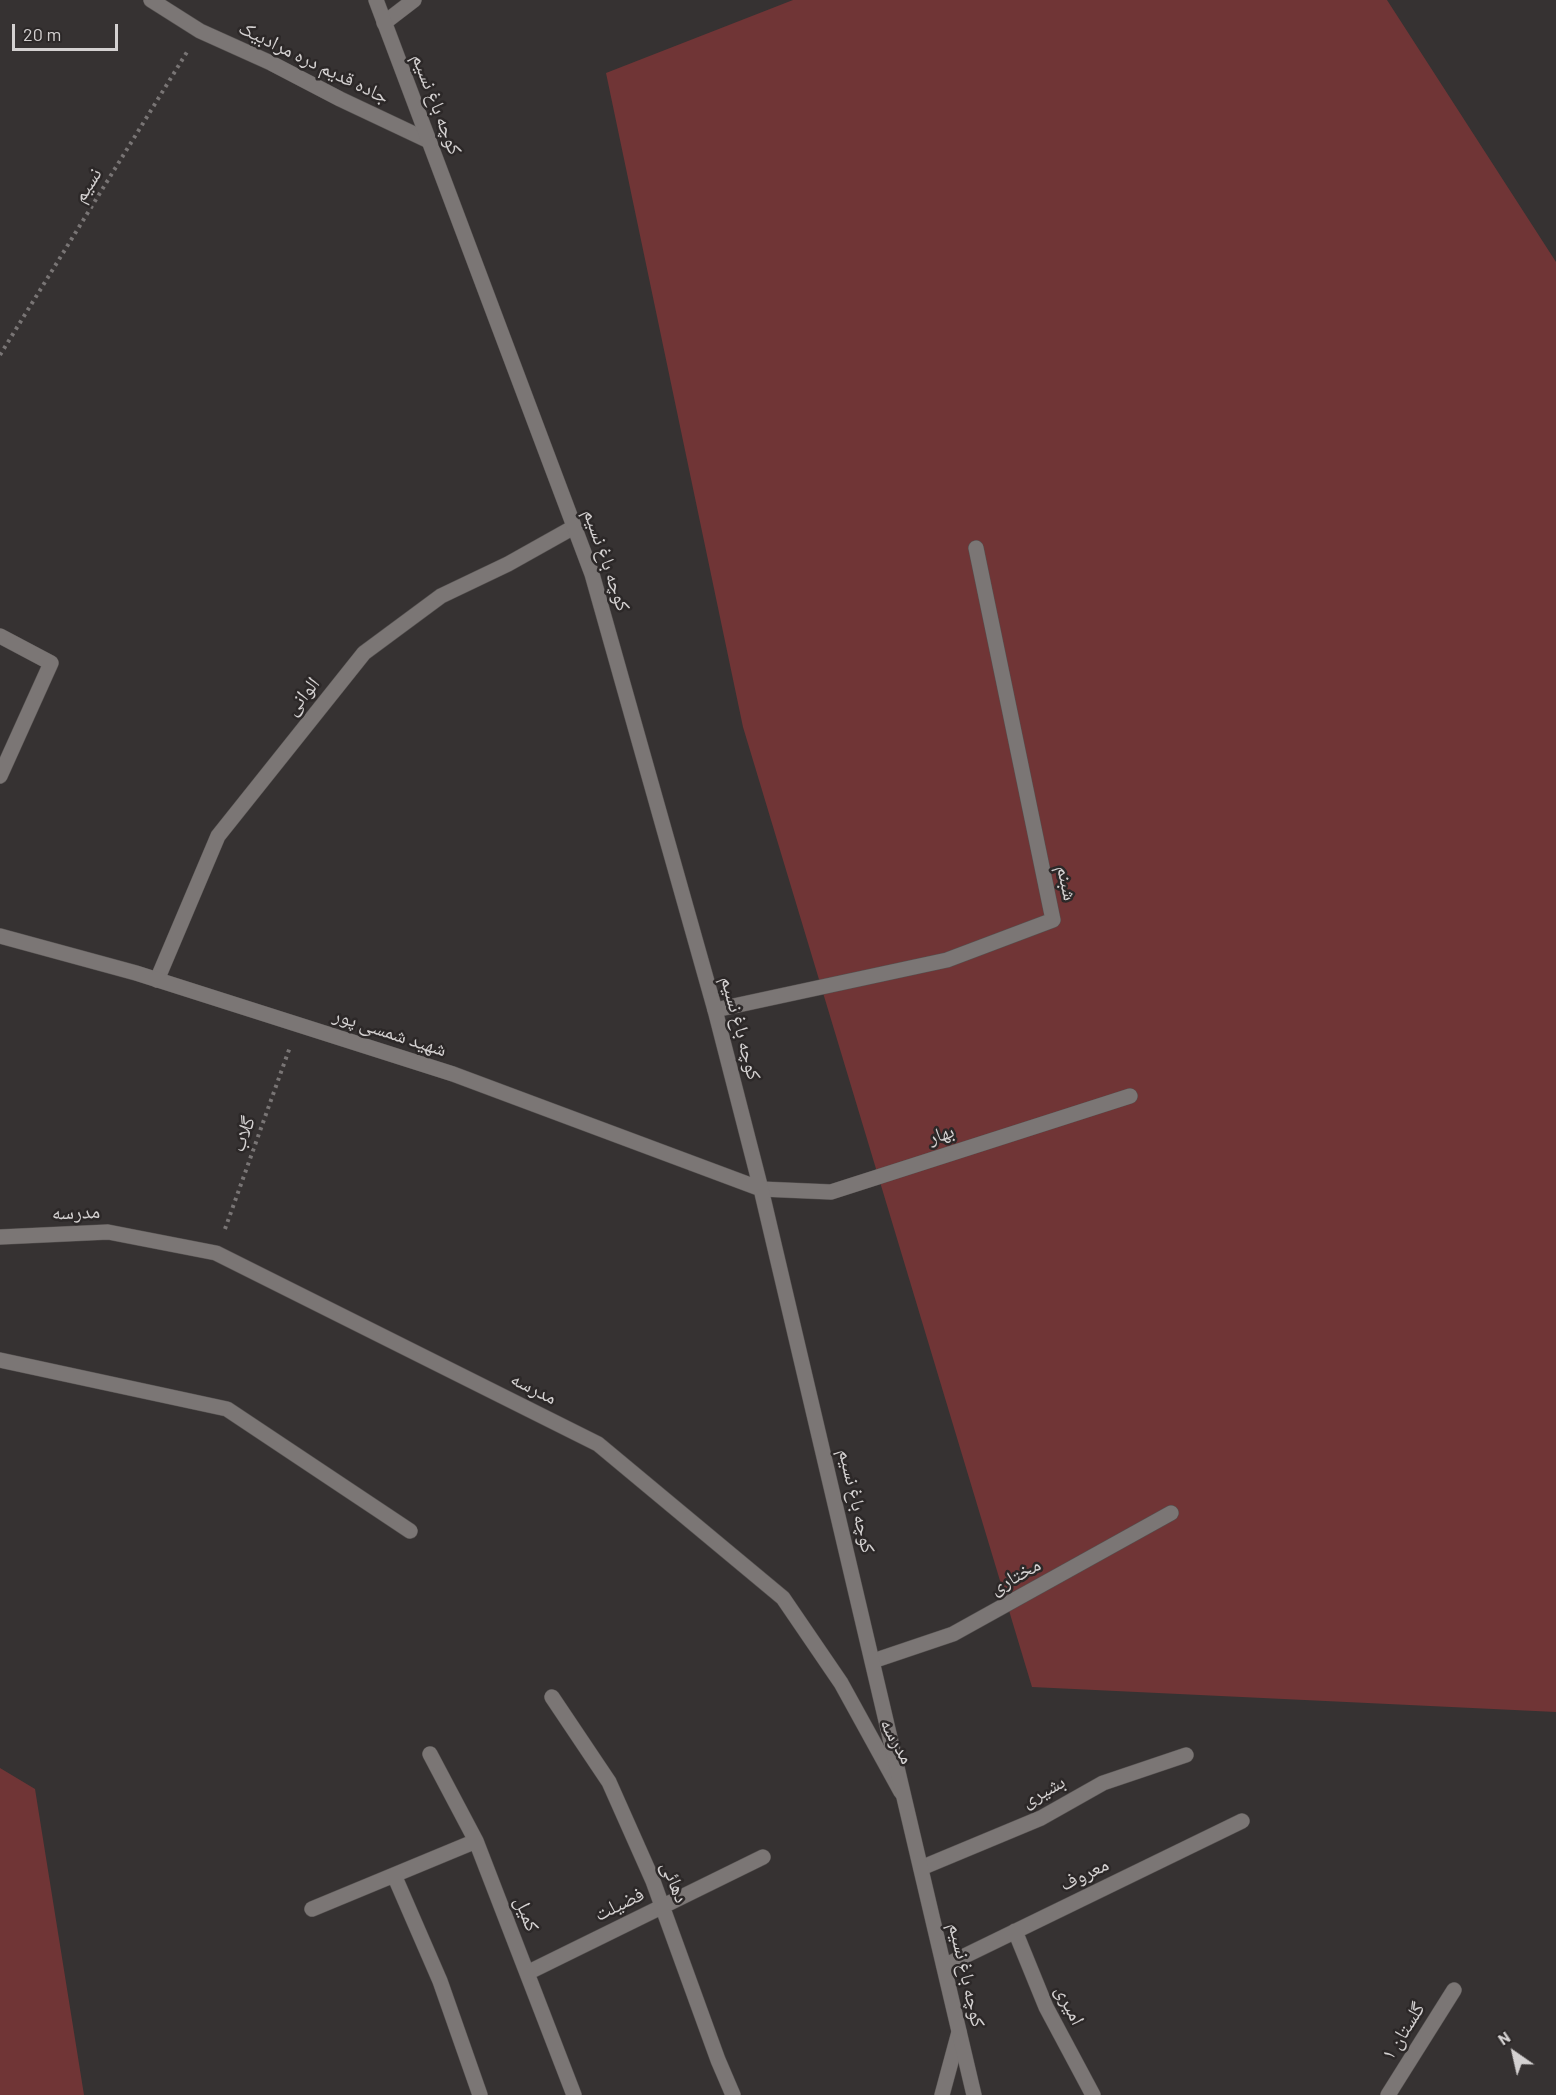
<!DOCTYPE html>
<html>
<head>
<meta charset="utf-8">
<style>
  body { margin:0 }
  #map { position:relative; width:1556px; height:2095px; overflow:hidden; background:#363232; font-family:Barlow,sans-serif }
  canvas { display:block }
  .north { position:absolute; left:1484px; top:2023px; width:60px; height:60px; -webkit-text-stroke:4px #2c2828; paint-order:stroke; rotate:326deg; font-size:16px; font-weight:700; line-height:24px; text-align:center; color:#d4d1d1 }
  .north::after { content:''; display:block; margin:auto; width:21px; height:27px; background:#d4d1d1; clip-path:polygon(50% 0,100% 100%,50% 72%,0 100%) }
  .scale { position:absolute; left:12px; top:24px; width:106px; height:27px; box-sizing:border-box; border:3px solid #d4d1d1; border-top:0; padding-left:8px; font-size:18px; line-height:21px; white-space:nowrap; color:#d4d1d1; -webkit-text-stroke:4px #2c2828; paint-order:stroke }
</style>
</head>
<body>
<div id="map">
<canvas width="1556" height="2095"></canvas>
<div class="north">N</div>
<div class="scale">20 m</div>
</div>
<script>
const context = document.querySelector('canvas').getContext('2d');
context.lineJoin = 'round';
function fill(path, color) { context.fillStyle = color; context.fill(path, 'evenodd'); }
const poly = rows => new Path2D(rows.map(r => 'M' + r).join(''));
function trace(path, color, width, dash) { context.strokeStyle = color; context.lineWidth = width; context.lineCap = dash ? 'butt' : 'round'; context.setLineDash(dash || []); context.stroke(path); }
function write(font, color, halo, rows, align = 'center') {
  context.font = font + ' Barlow,"Noto Naskh Arabic",sans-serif'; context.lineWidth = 5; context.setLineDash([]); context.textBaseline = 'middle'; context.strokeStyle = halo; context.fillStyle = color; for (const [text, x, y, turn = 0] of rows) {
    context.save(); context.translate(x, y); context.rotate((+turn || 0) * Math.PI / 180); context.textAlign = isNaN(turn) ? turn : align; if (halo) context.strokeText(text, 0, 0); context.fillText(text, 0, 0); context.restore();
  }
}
const green = poly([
  [793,0,1387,0,1556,262,1556,1712,1032,1687,743,727,606,73],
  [0,1768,35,1789,84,2095,0,2095]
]);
const path = poly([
  [0,355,187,52],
  [225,1229,290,1047]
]);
const street = poly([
  [151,0,200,31,271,63,340,99,429,141],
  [384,23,414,0],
  [0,636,51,663,0,776],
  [157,980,218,836,364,653,441,596,508,564,574,527],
  [715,1010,947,960,1053,920,976,548],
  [761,1189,831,1192,1130,1096],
  [0,1237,108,1232,216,1253,598,1444,783,1598,841,1683,901,1792],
  [0,1360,227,1409,410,1531],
  [873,1661,953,1634,1171,1513],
  [552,1697,609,1782,653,1881,718,2060,733,2095],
  [430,1754,476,1841,574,2095],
  [921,1868,1041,1818,1103,1783,1186,1755],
  [394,1875,440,1981,480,2095],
  [312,1909,476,1841],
  [1015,1931,1046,2007,1093,2095],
  [944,1966,1242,1821],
  [527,1973,763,1857],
  [942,2095,959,2032],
  [1388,2095,1454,1990]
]);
const secondary = poly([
  [376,0,592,574,715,1010,761,1189,974,2095],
  [0,936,136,973,453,1074,761,1189]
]);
const streetNames = [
  ["جاده قدیم دره مرادبیک",314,62,26],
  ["کوچه باغ نسیم",437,104,69],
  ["نسیم",87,185,-58],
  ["کوچه باغ نسیم",607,560,71],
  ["الوانی",302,696,-51],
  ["شبنم",1067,883,78],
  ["کوچه باغ نسیم",741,1028,75],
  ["شهید شمسی پور",390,1032,18],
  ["گلاب",243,1134,-70],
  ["بهار",941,1134,-18],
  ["مدرسه",76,1212,-2],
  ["مدرسه",534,1388,27],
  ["کوچه باغ نسیم",857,1501,77],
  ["مختاری",1015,1576,-29],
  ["مدرسه",897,1741,61],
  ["بشیری",1043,1791,-28],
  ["معروف",1084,1874,-26],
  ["دهائی",675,1882,69],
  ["فضیلت",619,1904,-26],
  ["کمیل",527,1914,69],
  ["کوچه باغ نسیم",967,1975,77],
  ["امیری",1070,2005,64],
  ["گلستان ۱",1403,2031,-58]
];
fill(green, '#703536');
trace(street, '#555150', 16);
trace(secondary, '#555150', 16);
trace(path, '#797575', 4, [3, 4.5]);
trace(street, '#7b7675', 15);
trace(secondary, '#7b7675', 15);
write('20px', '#d4d1d1', '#2c2828', streetNames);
</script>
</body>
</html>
